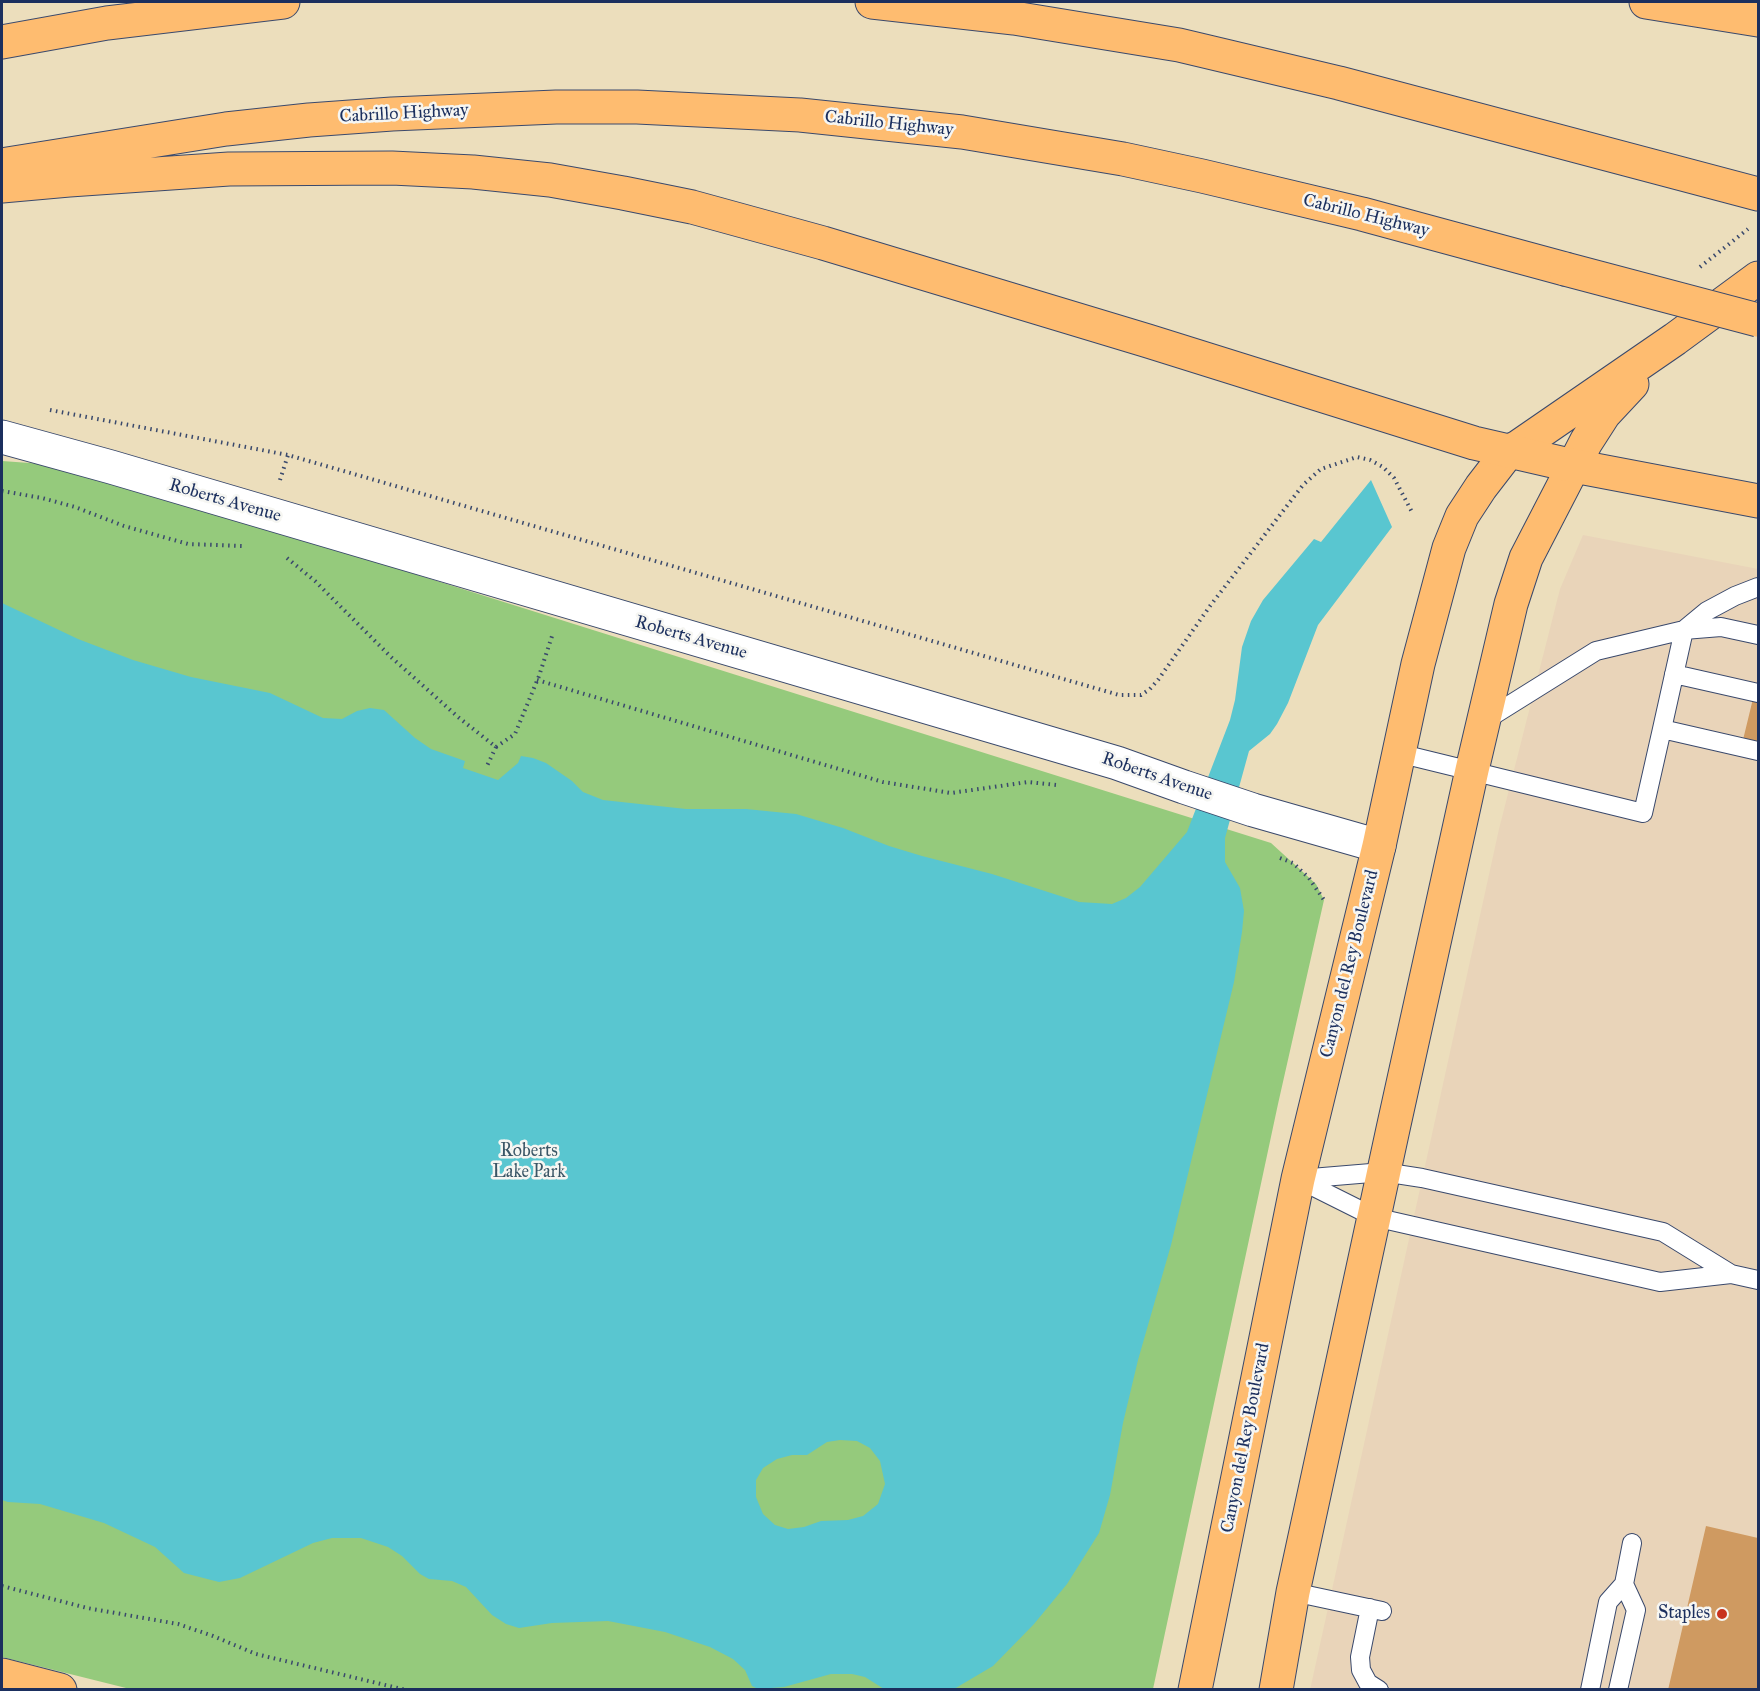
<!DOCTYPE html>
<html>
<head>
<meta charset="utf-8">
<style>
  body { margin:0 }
  #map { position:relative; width:1760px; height:1691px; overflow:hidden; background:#ecdebc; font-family:"IM FELL Great Primer",serif }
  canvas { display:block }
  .frame { position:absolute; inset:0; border:3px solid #1b2f5e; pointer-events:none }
</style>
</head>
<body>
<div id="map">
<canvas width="1760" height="1691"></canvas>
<div class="frame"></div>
</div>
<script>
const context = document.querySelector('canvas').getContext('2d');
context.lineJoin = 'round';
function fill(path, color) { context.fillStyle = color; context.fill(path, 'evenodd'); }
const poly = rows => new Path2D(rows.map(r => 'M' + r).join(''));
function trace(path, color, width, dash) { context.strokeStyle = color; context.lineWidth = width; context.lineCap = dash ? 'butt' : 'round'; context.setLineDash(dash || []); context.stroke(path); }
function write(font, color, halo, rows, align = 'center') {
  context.font = font + ' "IM FELL Great Primer",serif'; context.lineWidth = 5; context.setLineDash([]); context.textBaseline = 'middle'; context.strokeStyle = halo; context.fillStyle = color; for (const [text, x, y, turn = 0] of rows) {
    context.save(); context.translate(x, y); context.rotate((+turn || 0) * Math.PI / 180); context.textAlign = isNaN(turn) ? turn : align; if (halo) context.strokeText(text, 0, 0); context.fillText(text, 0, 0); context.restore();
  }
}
const built = poly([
  [1583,535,1758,569,1758,1689,1310,1690,1499,829,1560,589]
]);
const green = poly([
  [2,461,71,466,1271,843,1316,884,1324,900,1278,1104,1153,1689,134,1690,2,1657]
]);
const water = poly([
  [1371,480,1392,527,1318,625,1288,703,1277,724,1270,734,1249,751,1225,838,1225,862,1240,888,1244,911,1242,932,1234,982,1171,1245,1138,1360,1123,1423,1110,1495,1099,1533,1067,1584,1034,1624,993,1666,954,1689,884,1689,865,1677,852,1674,831,1674,784,1687,758,1689,752,1686,745,1670,733,1659,710,1647,665,1632,608,1621,552,1623,519,1628,506,1624,492,1615,466,1587,452,1581,429,1579,420,1574,402,1556,388,1547,361,1538,332,1538,313,1543,240,1578,219,1582,184,1573,155,1547,104,1523,40,1504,8,1502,2,1500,2,603,78,639,133,660,191,677,270,693,323,718,342,719,357,711,370,708,384,710,415,738,431,749,465,761,463,768,498,780,518,763,521,756,533,758,546,763,572,781,583,792,603,800,686,809,746,809,796,814,843,828,889,846,922,856,992,874,1079,902,1112,904,1126,898,1140,887,1187,832,1230,720,1235,700,1242,647,1251,621,1263,600,1314,539,1321,542],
  [840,1440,857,1441,870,1448,880,1461,885,1484,878,1504,863,1516,848,1520,821,1521,804,1527,788,1529,775,1525,763,1514,756,1497,756,1480,763,1468,777,1459,792,1455,807,1455,827,1442]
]);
const building = poly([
  [1758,678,1758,748,1742,744],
  [1706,1526,1758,1538,1758,1690,1668,1690]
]);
const path = poly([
  [1700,267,1748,229],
  [50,410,288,455,1119,695,1141,695,1150,689,1158,680,1210,606,1303,485,1321,469,1357,457,1370,460,1383,467,1394,478,1412,512],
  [280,480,288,455],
  [2,491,42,498,75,507,124,526,188,544,243,546],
  [287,558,315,581,391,657,458,717,496,747,486,768],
  [537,680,883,782,951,793,1028,782,1057,785],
  [496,747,515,734,539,676,553,633],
  [1280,858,1293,863,1309,878,1324,900],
  [2,1586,87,1608,178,1624,213,1636,256,1654,406,1690]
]);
const service = poly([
  [1674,674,1758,693],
  [1484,721,1596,651,1684,630,1721,627,1758,635],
  [1662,729,1684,630,1707,611,1735,596,1758,587],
  [1398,753,1643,813,1662,729,1758,751],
  [1298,1179,1374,1217,1660,1282,1731,1274,1758,1280],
  [1299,1179,1383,1172,1422,1178,1663,1232,1731,1274],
  [1293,1592,1382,1611],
  [1370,1608,1360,1657,1361,1670,1368,1683,1379,1690],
  [1590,1690,1608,1602,1624,1584,1632,1543],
  [1618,1690,1636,1610,1624,1584]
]);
const minor = poly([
  [2,437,111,467,1117,763,1184,787,1253,810,1379,846]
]);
const primary = poly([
  [2,1675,60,1690],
  [1195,1690,1298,1179,1379,846,1418,664,1449,548,1462,516,1481,487,1508,452,1518,447,1675,339,1758,278],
  [1276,1690,1293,1592,1393,1129,1472,770,1511,604,1526,558,1586,442,1604,414,1632,384]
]);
const motorway = poly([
  [872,2,1014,18,1179,45,1339,83,1758,194],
  [1646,2,1758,20],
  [2,42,107,23,283,2],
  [2,165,226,129,309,120,392,114,556,107,637,107,800,115,962,132,1123,159,1202,176,1362,214,1565,269],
  [2,186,69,180,229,169,392,168,473,172,550,180,623,193,692,207,823,243,1148,341,1474,443,1574,466,1758,501]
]);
const motorwayBridge = poly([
  [1565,269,1758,320]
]);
const markers = [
  [1722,1614,6,"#c8321e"]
];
const streetNames = [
  ["Cabrillo Highway",404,114,-3],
  ["Cabrillo Highway",889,124,6],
  ["Cabrillo Highway",1366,216,14],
  ["Roberts Avenue",225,501,16],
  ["Roberts Avenue",691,638,16],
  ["Roberts Avenue",1157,777,19],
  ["Canyon del Rey Boulevard",1350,964,-76],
  ["Canyon del Rey Boulevard",1246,1438,-79]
];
const parkNames = [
  ["Roberts",529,1152],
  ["Lake Park",529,1173]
];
const poiNames = [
  ["Staples",1710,1614]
];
fill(built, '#e9d4b9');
fill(green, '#95ca7c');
fill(water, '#59c6d0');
fill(building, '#cf9a61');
trace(service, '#3a496c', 20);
trace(minor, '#3a496c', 35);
trace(primary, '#3a496c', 35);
trace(motorway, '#3a496c', 35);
trace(path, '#3a496c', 4, [1.5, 4.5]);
trace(service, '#fff', 18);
trace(minor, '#fff', 33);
trace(primary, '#febc70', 33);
trace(motorway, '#febc70', 33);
trace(motorwayBridge, '#3a496c', 35, []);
trace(motorwayBridge, '#febc70', 33);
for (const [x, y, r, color] of markers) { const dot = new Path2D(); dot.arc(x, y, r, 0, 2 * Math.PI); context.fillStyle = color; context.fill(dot); trace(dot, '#f6f6f2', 2); }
write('18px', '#1b2f5e', '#f6f6f2', streetNames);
write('18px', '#3a5666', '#f6f6f2', parkNames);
write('18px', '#1b2f5e', '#f6f6f2', poiNames, 'right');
</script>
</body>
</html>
